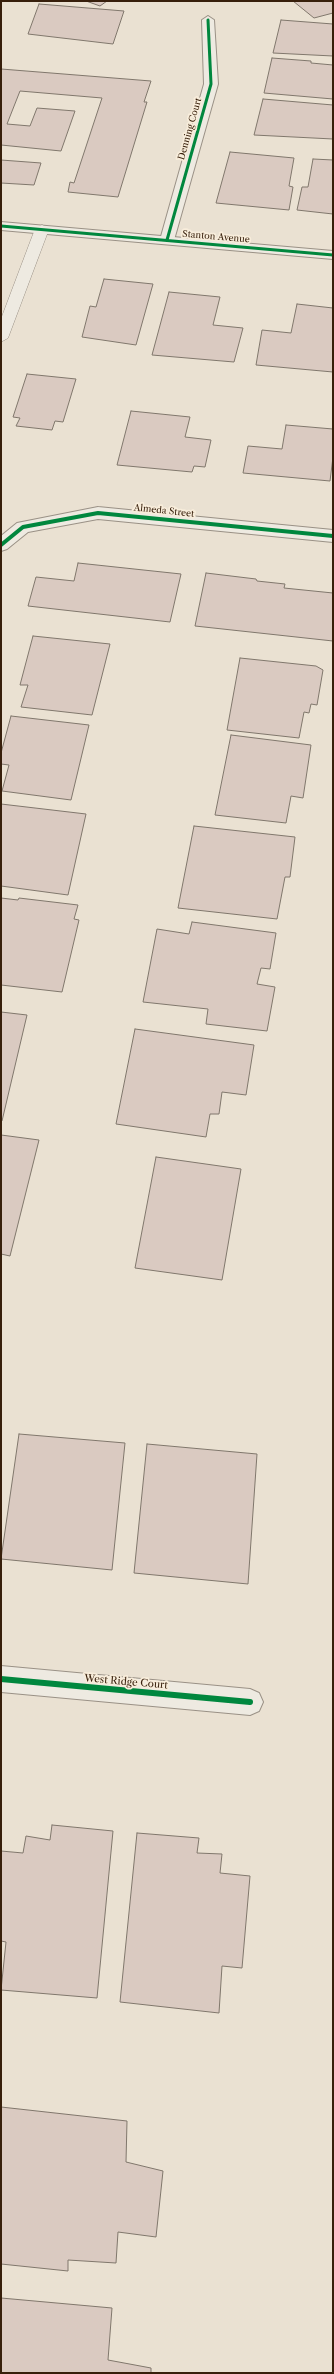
<!DOCTYPE html>
<html>
<head>
<meta charset="utf-8">
<style>
  body { margin:0 }
  #map { position:relative; width:334px; height:2374px; overflow:hidden; background:#eae1d2; font-family:"Libre Caslon Text",serif }
  canvas { display:block }
  .frame { position:absolute; inset:0; border:2px solid #371f0b; pointer-events:none }
</style>
</head>
<body>
<div id="map">
<canvas width="334" height="2374"></canvas>
<div class="frame"></div>
</div>
<script>
const context = document.querySelector('canvas').getContext('2d');
context.lineJoin = 'round';
function fill(path, color) { context.fillStyle = color; context.fill(path, 'evenodd'); }
const poly = rows => new Path2D(rows.map(r => 'M' + r).join(''));
function trace(path, color, width, dash) { context.strokeStyle = color; context.lineWidth = width; context.lineCap = dash ? 'butt' : 'round'; context.setLineDash(dash || []); context.stroke(path); }
function write(font, color, halo, rows, align = 'center') {
  context.font = font + ' "Libre Caslon Text",serif'; context.lineWidth = 3.5; context.setLineDash([]); context.textBaseline = 'middle'; context.strokeStyle = halo; context.fillStyle = color; for (const [text, x, y, turn = 0] of rows) {
    context.save(); context.translate(x, y); context.rotate((+turn || 0) * Math.PI / 180); context.textAlign = isNaN(turn) ? turn : align; if (halo) context.strokeText(text, 0, 0); context.fillText(text, 0, 0); context.restore();
  }
}
const building = poly([
  [86,1,107,1,100,6,86,1],
  [293,1,333,1,333,13,314,18,293,1],
  [39,4,124,11,113,44,28,34,39,4],
  [281,20,333,24,333,56,273,53,281,20],
  [272,58,311,61,311,63,333,65,333,99,264,93,272,58],
  [1,69,151,81,144,102,147,102,118,197,68,192,70,182,74,183,102,98,20,91,7,124,30,126,37,108,75,111,61,151,1,145,1,69],
  [263,99,333,105,333,139,254,135,263,99],
  [230,152,294,158,289,186,293,187,289,210,216,203,230,152],
  [313,159,333,160,333,214,297,210,302,187,308,187,313,159],
  [1,160,41,163,34,185,1,183,1,160],
  [104,279,153,284,136,345,82,337,90,306,96,307,104,279],
  [169,292,220,297,213,325,243,328,234,362,152,355,169,292],
  [297,304,333,308,333,372,256,365,262,330,291,333,297,304],
  [27,374,76,379,63,422,55,421,52,430,16,426,20,418,13,417,27,374],
  [131,411,190,417,185,437,211,440,205,467,194,466,192,472,117,465,131,411],
  [286,425,333,429,333,457,330,481,243,473,248,446,282,449,286,425],
  [78,563,181,574,170,622,28,606,36,577,74,581,78,563],
  [206,573,256,579,257,581,285,584,284,588,333,593,333,641,195,626,206,573],
  [33,636,110,644,92,715,21,707,28,685,20,685,33,636],
  [240,658,316,666,323,670,317,705,311,704,309,713,304,712,299,738,227,730,240,658],
  [11,716,89,725,71,800,2,791,9,765,1,764,1,753,11,716],
  [231,735,311,745,303,798,291,796,286,823,215,815,231,735],
  [1,804,86,814,68,895,1,886,1,804],
  [194,826,295,837,290,877,285,877,277,919,178,908,194,826],
  [1,898,18,900,19,898,78,905,74,919,79,920,62,992,1,985,1,898],
  [192,922,276,933,270,969,261,968,257,984,275,987,267,1031,206,1024,208,1009,143,1002,157,929,189,934,192,922],
  [1,1012,27,1015,2,1121,1,1121,1,1012],
  [135,1029,254,1045,246,1095,222,1092,219,1114,210,1114,206,1137,116,1124,135,1029],
  [1,1135,39,1140,10,1256,1,1254,1,1135],
  [156,1157,241,1169,222,1280,135,1268,156,1157],
  [19,1434,125,1443,112,1570,1,1559,19,1434],
  [147,1444,257,1454,248,1584,134,1573,147,1444],
  [52,1825,113,1831,97,1998,1,1990,6,1942,1,1941,1,1851,23,1853,26,1836,50,1840,52,1825],
  [137,1833,199,1838,197,1853,222,1854,220,1873,250,1876,242,1968,222,1966,219,2013,120,2002,137,1833],
  [1,2107,127,2121,126,2162,163,2171,156,2237,118,2232,116,2263,68,2260,68,2271,1,2264,1,2107],
  [1,2298,112,2308,108,2360,151,2368,151,2373,1,2373,1,2298]
]);
const service = poly([
  [42,225,49,229,8,338,1,342,1,319,35,229,42,225]
]);
const minor = poly([
  [208,16,214,20,218,84,174,240,167,244,160,240,204,84,202,20,208,16],
  [98,507,333,530,333,542,98,519,28,532,7,549,1,551,1,536,17,523,98,507],
  [1,1666,250,1689,259,1693,263,1702,259,1711,250,1715,1,1692,1,1666]
]);
const tertiary = poly([
  [1,222,333,251,333,259,1,230,1,222]
]);
const cyclewayFar2 = poly([
  [1,226,333,255],
  [167,240,211,84,208,20]
]);
const cyclewayFar1 = poly([
  [1,545,23,527,98,513,333,536]
]);
const cycleway = poly([
  [1,1679,250,1702]
]);
const farStreetnames = [
  ["Denning Court",190,129,-74],
  ["Stanton Avenue",216,237,5],
  ["Almeda Street",164,511,6]
];
const streetNames = [
  ["West Ridge Court",126,1682,5]
];
fill(building, '#dacac1');
trace(building, '#80776c', 1);
trace(service, '#9a9186', 1);
trace(minor, '#9a9186', 2);
trace(tertiary, '#9a9186', 2);
fill(service, '#eeeae1');
fill(minor, '#eeeae1');
fill(tertiary, '#eeeae1');
trace(cyclewayFar2, '#00873e', 3);
trace(cyclewayFar1, '#00873e', 4);
trace(cycleway, '#00873e', 6);
write('9px', '#371f0b', '#f8eddb', farStreetnames);
write('10px', '#371f0b', '#f8eddb', streetNames);
</script>
</body>
</html>
